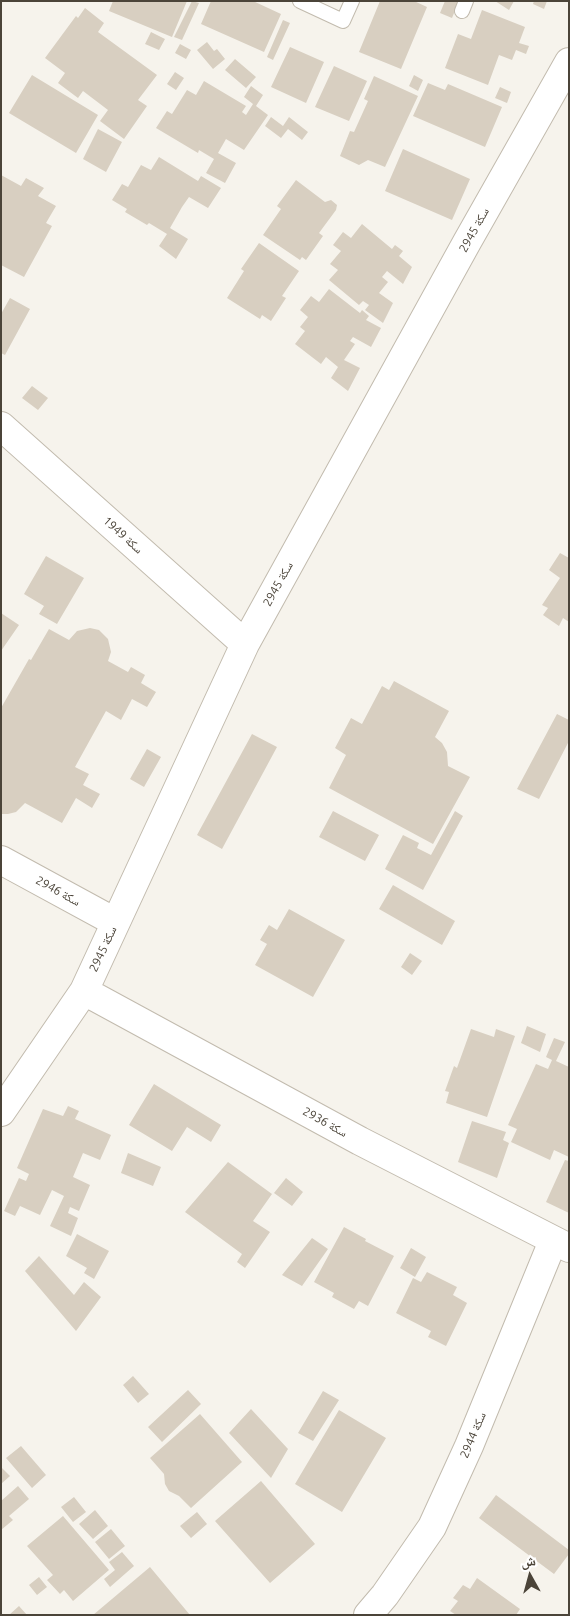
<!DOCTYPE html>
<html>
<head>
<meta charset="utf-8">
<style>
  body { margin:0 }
  #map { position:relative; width:570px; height:1616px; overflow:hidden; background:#f6f3ec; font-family:Ubuntu,"Noto Naskh Arabic",sans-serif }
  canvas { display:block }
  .frame { position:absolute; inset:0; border:2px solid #4b4439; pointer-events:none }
  .north { position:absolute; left:505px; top:1551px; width:50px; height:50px; -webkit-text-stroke:4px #fff; paint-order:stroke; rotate:353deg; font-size:14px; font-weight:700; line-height:20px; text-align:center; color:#4b4439 }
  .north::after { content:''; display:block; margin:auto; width:18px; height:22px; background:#4b4439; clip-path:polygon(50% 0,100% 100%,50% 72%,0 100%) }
</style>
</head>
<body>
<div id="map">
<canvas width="570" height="1616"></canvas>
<div class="frame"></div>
<div class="north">ش</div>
</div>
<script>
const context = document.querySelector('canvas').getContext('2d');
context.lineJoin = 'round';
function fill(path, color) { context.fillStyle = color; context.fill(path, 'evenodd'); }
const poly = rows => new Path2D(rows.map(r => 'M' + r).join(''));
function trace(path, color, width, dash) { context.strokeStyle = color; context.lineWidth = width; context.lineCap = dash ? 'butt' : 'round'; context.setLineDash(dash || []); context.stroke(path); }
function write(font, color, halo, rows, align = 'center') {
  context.font = font + ' Ubuntu,"Noto Naskh Arabic",sans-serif'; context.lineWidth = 5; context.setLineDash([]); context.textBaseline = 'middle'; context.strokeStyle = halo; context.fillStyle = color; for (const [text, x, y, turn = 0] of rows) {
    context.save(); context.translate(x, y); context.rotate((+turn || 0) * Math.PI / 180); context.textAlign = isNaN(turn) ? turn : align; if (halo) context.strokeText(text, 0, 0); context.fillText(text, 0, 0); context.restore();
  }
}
const building = poly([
  [113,1,187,1,172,37,109,11],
  [192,1,199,3,182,40,174,37],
  [211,1,253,1,281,14,264,52,201,24],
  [380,1,414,1,427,7,401,69,359,52],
  [445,1,459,1,452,18,440,13],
  [495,1,514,1,509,10],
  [534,1,547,1,544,9,533,4],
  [85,8,104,23,98,32,157,75,138,100,147,106,124,139,100,121,108,110,83,91,78,98,58,83,65,73,45,58,76,16,78,18],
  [482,10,525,27,519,43,529,46,526,54,516,50,512,60,499,55,488,85,445,68,458,34,471,39],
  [283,20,290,23,273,60,267,57],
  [151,32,165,39,159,50,145,44],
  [207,42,214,51,217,49,225,59,213,69,197,50],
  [180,44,191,50,186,59,175,53],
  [290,47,324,62,306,103,271,87],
  [235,59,256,77,246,88,225,70],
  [334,66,367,81,349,121,315,107],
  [175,72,184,78,176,90,167,84],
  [32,75,98,115,76,153,9,113],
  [414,75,423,80,418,91,409,86],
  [374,76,418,96,385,167,368,160,359,165,340,156,350,131,354,132,368,101,364,99],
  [204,81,246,106,242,112,246,115,253,104,244,97,251,86,263,95,256,106,268,115,244,150,226,139,218,153,236,163,225,183,206,173,214,159,199,150,198,153,156,128,167,111,172,114,187,90,196,95],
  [428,83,445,90,448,84,502,107,485,147,413,116],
  [500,87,511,92,507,103,495,98],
  [271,117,283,126,289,117,308,132,302,140,288,129,281,138,265,126],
  [98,129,122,142,106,172,83,159],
  [403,149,470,179,452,220,385,191],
  [159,157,198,181,201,176,221,188,208,208,189,197,182,207,170,228,188,239,176,259,159,246,167,234,149,223,147,225,125,212,127,209,112,200,122,184,128,187,141,165,151,170],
  [1,175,21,186,26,178,44,188,38,196,56,206,46,223,52,226,24,277,1,265],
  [296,180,325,202,331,200,337,205,336,210,319,233,323,236,306,260,302,257,300,260,263,235,281,209,277,206],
  [362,224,392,249,395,245,403,251,399,256,412,267,403,284,387,271,382,277,388,282,379,293,393,303,383,323,365,310,369,305,363,301,359,305,329,280,338,270,330,264,341,251,333,245,343,232,351,238],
  [259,243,299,271,282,296,286,298,271,321,262,315,260,319,227,298,244,271,241,269],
  [329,289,360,313,362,310,369,316,366,320,381,328,371,347,353,337,350,341,355,344,344,360,360,368,348,391,331,378,338,367,326,357,321,364,295,344,305,331,300,327,308,317,300,310,311,296,319,302],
  [10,298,30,309,5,355,1,353,1,314],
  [32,386,48,398,38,410,22,398],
  [560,553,569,558,569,622,563,618,559,626,543,615,548,608,542,605,560,578,549,570],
  [46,556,84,578,57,624,39,614,44,606,24,594],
  [1,613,19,625,1,651],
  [90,628,99,630,108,639,111,652,108,661,128,672,131,667,145,675,141,683,156,692,147,707,132,699,121,720,106,711,75,767,89,774,83,785,100,794,92,808,76,798,62,823,25,803,16,812,8,814,1,814,1,708,29,659,31,660,49,629,69,640,77,631],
  [394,681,449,711,435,737,442,743,447,752,448,766,470,777,433,844,329,788,346,755,335,748,351,718,362,724,382,686,389,690],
  [557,714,569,720,569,741,539,799,517,789],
  [252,734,277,747,222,849,197,835],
  [147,749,161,757,144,787,130,779],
  [333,811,379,835,365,861,319,837],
  [455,811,463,816,423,890,385,869,403,835,419,843,417,848,431,855],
  [393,885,455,921,442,945,379,909],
  [289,909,345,940,313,997,255,965,267,944,260,940,269,925,277,930],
  [410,953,422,961,412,975,401,967],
  [527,1026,546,1034,540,1052,521,1043],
  [471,1029,494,1037,496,1029,515,1036,487,1117,446,1103,449,1092,445,1091,454,1066,457,1068],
  [554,1038,565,1042,556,1061,569,1067,569,1157,554,1150,550,1160,511,1142,517,1129,508,1125,536,1064,548,1069,552,1060,546,1057],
  [154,1084,221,1125,211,1142,187,1127,172,1151,129,1125],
  [68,1106,79,1111,75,1119,111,1135,100,1160,83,1153,73,1177,90,1185,79,1211,70,1207,68,1213,78,1218,71,1236,50,1226,64,1196,52,1190,40,1215,20,1206,15,1216,4,1211,19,1178,26,1181,29,1174,17,1168,43,1109,63,1116],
  [472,1121,506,1132,503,1140,509,1143,497,1178,458,1162],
  [128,1153,161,1167,153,1186,121,1173],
  [565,1160,569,1161,569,1213,546,1202],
  [228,1162,272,1194,253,1221,270,1232,245,1268,237,1262,242,1254,185,1212],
  [286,1178,303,1192,292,1206,274,1193],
  [344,1227,366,1239,365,1241,394,1256,368,1306,359,1301,354,1309,332,1297,334,1293,314,1282],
  [77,1234,109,1251,94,1279,84,1273,87,1268,66,1256],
  [312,1238,328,1249,302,1286,282,1275],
  [411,1248,426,1257,415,1277,400,1268],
  [39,1256,74,1295,84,1282,101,1297,76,1331,25,1271],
  [427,1272,457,1287,453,1295,467,1303,446,1346,428,1337,431,1331,396,1313,413,1278,421,1282],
  [133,1376,149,1394,138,1403,123,1385],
  [188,1390,201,1404,162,1442,148,1427],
  [323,1391,339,1400,313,1441,298,1433],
  [251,1409,288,1449,271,1478,229,1433],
  [339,1410,386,1438,342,1512,295,1484],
  [200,1414,242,1462,191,1508,179,1496,169,1491,165,1484,164,1474,150,1458],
  [21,1446,46,1475,32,1488,6,1458],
  [1,1467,10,1476,1,1484],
  [261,1481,315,1544,270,1583,215,1521],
  [18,1486,29,1499,9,1516,13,1520,1,1530,1,1501],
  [496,1495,569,1550,569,1554,554,1574,479,1518],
  [74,1497,86,1512,73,1522,61,1507],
  [95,1510,108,1526,93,1539,79,1524],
  [197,1512,207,1524,191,1538,180,1526],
  [63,1516,109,1570,73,1601,64,1590,60,1594,47,1580,53,1575,27,1546],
  [111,1529,125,1546,109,1559,95,1542],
  [122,1552,134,1566,110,1587,104,1579,115,1570,109,1562],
  [150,1567,190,1615,93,1615],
  [39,1577,47,1587,37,1595,29,1585],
  [477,1578,520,1609,516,1615,456,1615,450,1611,458,1601,453,1598,463,1585,470,1589],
  [19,1606,27,1615,9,1615]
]);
const lane = poly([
  [300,1,343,21,352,1],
  [462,11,466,1]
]);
const street = poly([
  [1,426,245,644],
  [1,860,115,922],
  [84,991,360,1141,569,1248],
  [1,1112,84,991,245,644,467,242,569,62],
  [368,1615,385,1595,432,1527,469,1446,553,1241]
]);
const streetNames = [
  ["سكة 2945",474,230,-61],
  ["سكة 1949",123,535,42],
  ["سكة 2945",278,584,-61],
  ["سكة 2946",58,891,29],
  ["سكة 2945",103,949,-65],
  ["سكة 2936",325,1122,29],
  ["سكة 2944",473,1435,-67]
];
fill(building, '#d8cfc1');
trace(lane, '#c2bbae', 16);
trace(street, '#c2bbae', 30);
trace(lane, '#fff', 14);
trace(street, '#fff', 28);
write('12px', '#4b4439', '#fff', streetNames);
</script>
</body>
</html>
